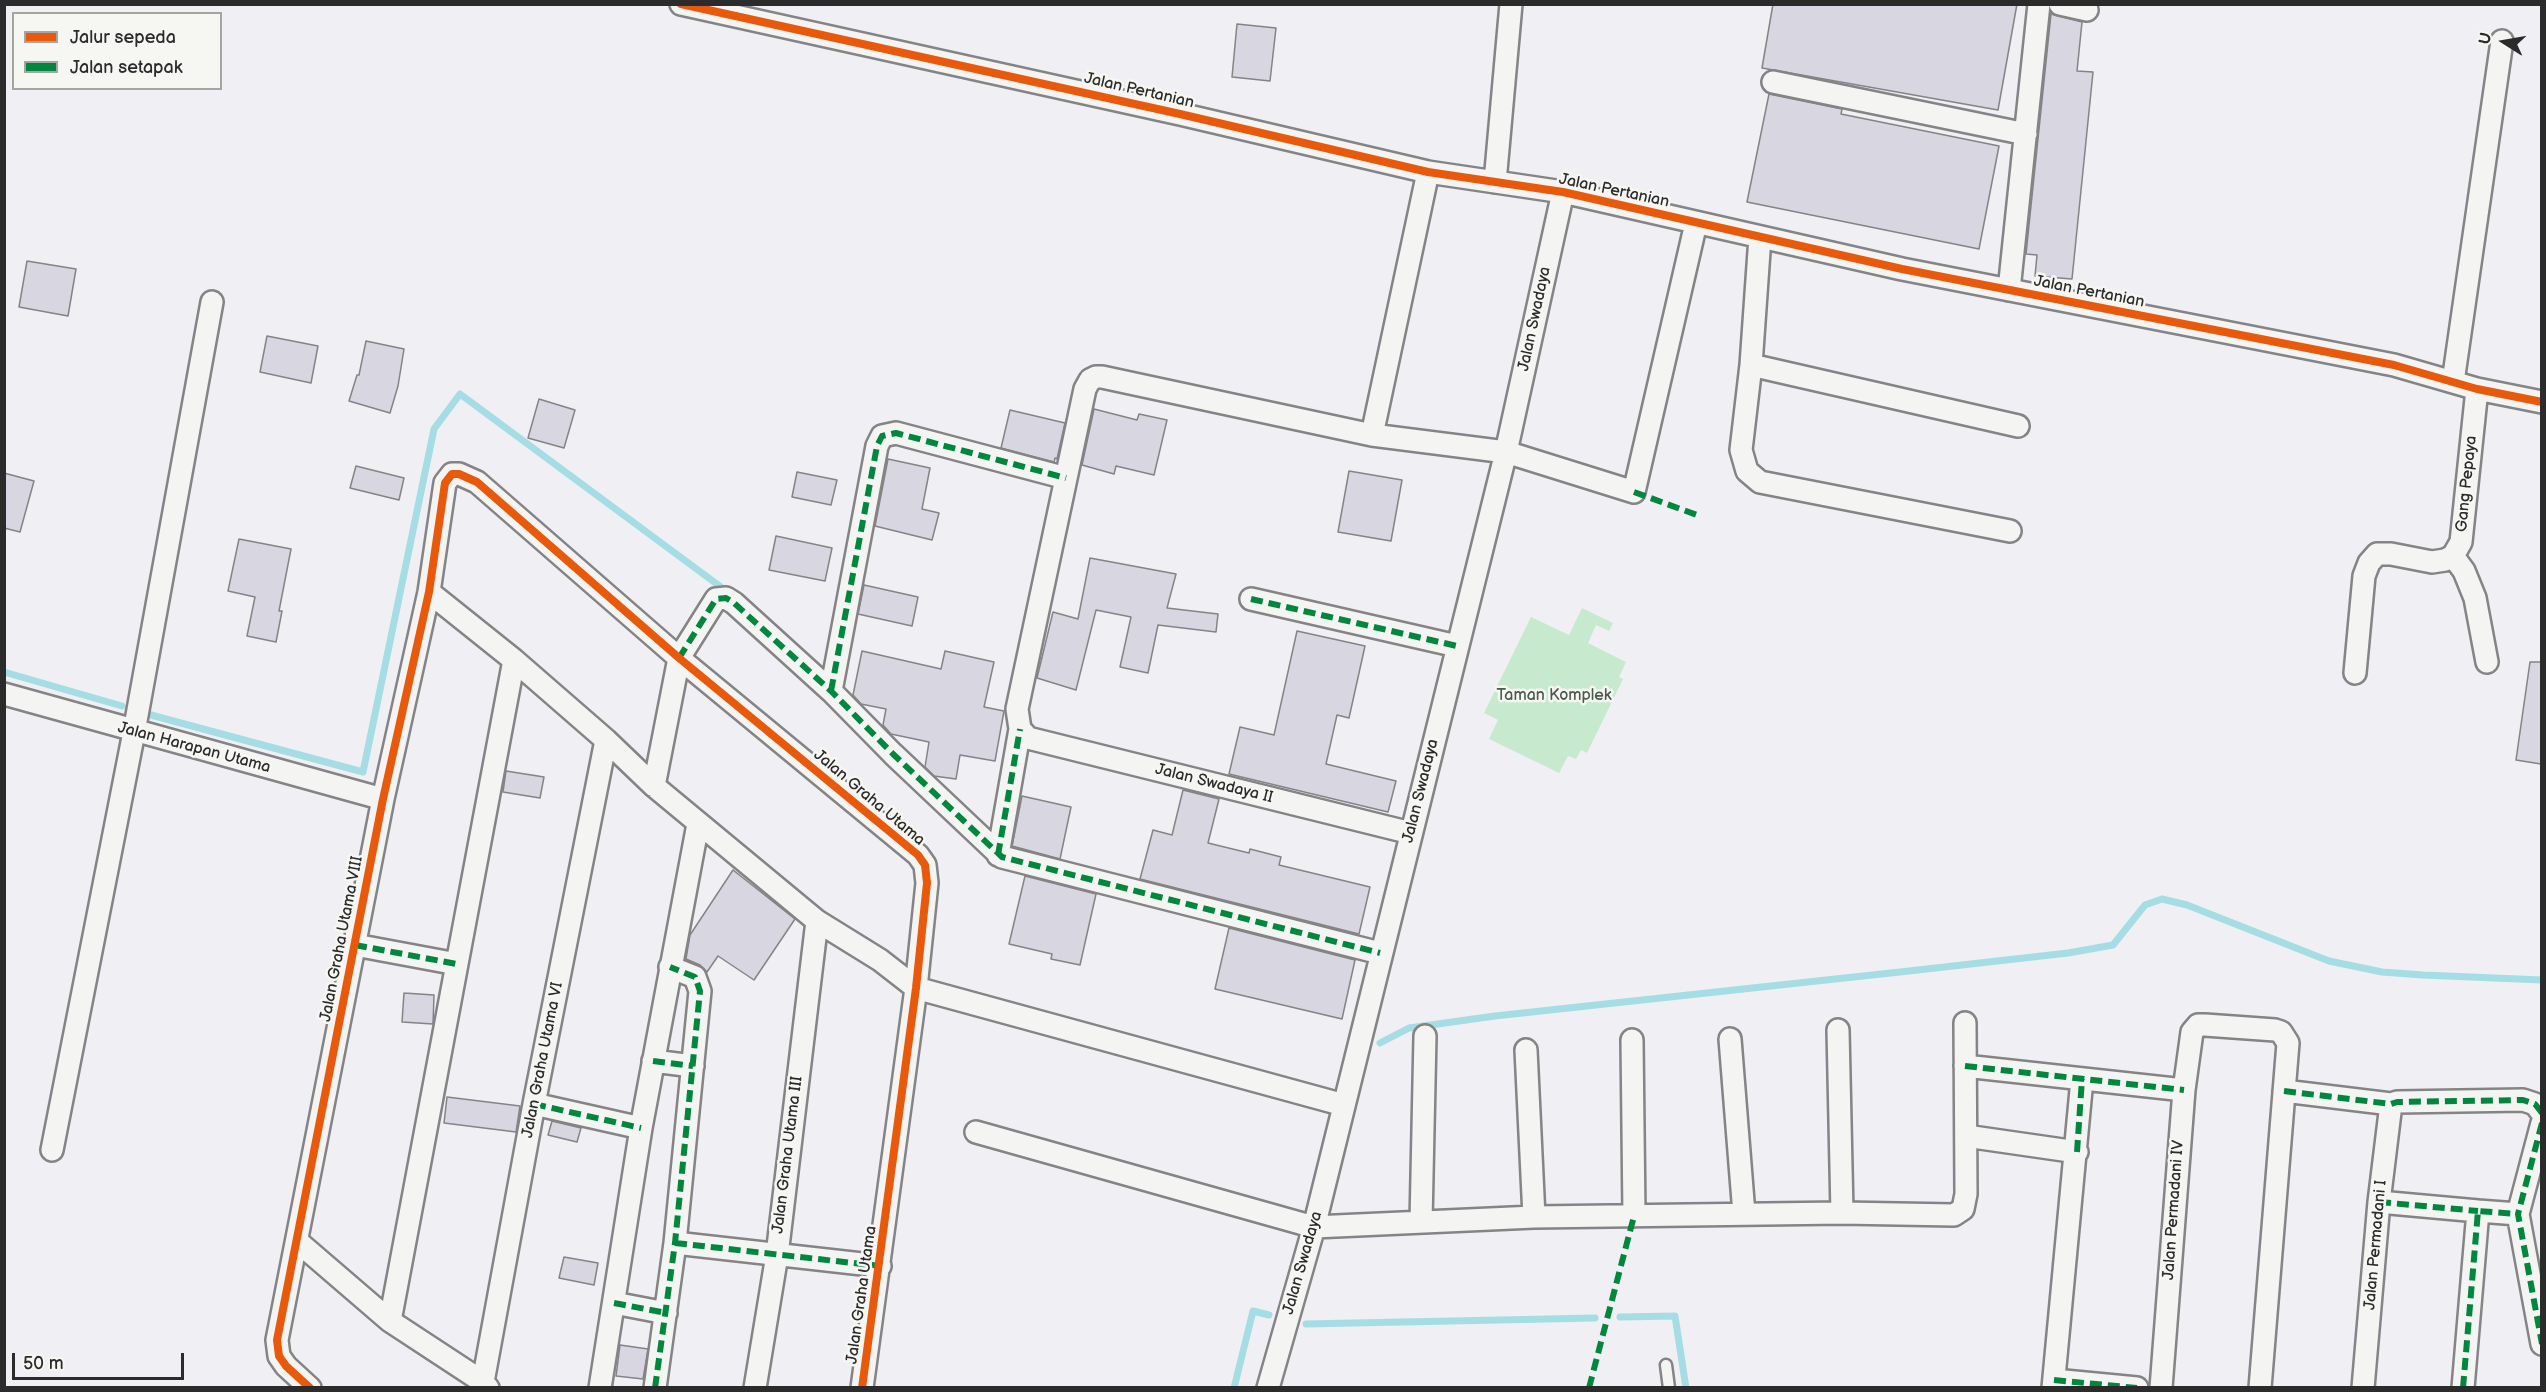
<!DOCTYPE html>
<html>
<head>
<meta charset="utf-8">
<style>
  body { margin:0 }
  #map { position:relative; width:2546px; height:1392px; overflow:hidden; background:#f0eff4; font-family:"Balsamiq Sans",sans-serif }
  canvas { display:block }
  .frame { position:absolute; inset:0; border:6px solid #2b2b2b; pointer-events:none }
  .legend { position:absolute; left:12px; top:12px; width:210px; height:78px; box-sizing:border-box; background:#f6f6f2; border:2px solid #a5a5a2; margin:0; padding:8px 10px; list-style:none; font-size:18px; color:#2b2b2b }
  .legend li { display:flex; align-items:center; gap:12px; height:30px }
  .legend b { width:30px; border:2px solid #a5a5a2 }
  .north { position:absolute; left:2474px; top:12px; width:60px; height:60px; -webkit-text-stroke:4px #f6f6f2; paint-order:stroke; rotate:281deg; font-size:16px; font-weight:700; line-height:24px; text-align:center; color:#2b2b2b }
  .north::after { content:''; display:block; margin:auto; width:21px; height:27px; background:#2b2b2b; clip-path:polygon(50% 0,100% 100%,50% 72%,0 100%) }
  .scale { position:absolute; left:12px; top:1353px; width:172px; height:27px; box-sizing:border-box; border:3px solid #2b2b2b; border-top:0; padding-left:8px; font-size:18px; line-height:21px; white-space:nowrap; color:#2b2b2b; -webkit-text-stroke:4px #f6f6f2; paint-order:stroke }
</style>
</head>
<body>
<div id="map">
<canvas width="2546" height="1392"></canvas>
<div class="frame"></div>
<ul class="legend">
<li><b style="height:8px;background:#e8590c"></b>Jalur sepeda</li>
<li><b style="height:8px;background:#00873e"></b>Jalan setapak</li>
</ul>
<div class="north">U</div>
<div class="scale">50 m</div>
</div>
<script>
const context = document.querySelector('canvas').getContext('2d');
context.lineJoin = 'round';
function fill(path, color) { context.fillStyle = color; context.fill(path, 'evenodd'); }
const poly = rows => new Path2D(rows.map(r => 'M' + r).join(''));
function trace(path, color, width, dash) { context.strokeStyle = color; context.lineWidth = width; context.lineCap = dash ? 'butt' : 'round'; context.setLineDash(dash || []); context.stroke(path); }
function write(font, color, halo, rows, align = 'center') {
  context.font = font + ' "Balsamiq Sans",sans-serif'; context.lineWidth = 5; context.setLineDash([]); context.textBaseline = 'middle'; context.strokeStyle = halo; context.fillStyle = color; for (const [text, x, y, turn = 0] of rows) {
    context.save(); context.translate(x, y); context.rotate((+turn || 0) * Math.PI / 180); context.textAlign = isNaN(turn) ? turn : align; if (halo) context.strokeText(text, 0, 0); context.fillText(text, 0, 0); context.restore();
  }
}
const green = poly([
  [1582,608,1613,623,1609,631,1596,625,1588,643,1626,662,1619,677,1623,679,1587,753,1581,750,1576,759,1568,756,1559,773,1489,739,1498,720,1484,713,1531,617,1569,635]
]);
const stream = poly([
  [4,672,122,706],
  [151,715,363,772,434,429,460,394,729,593],
  [1380,1043,1409,1028,1495,1016,1909,971,2068,953,2113,945,2145,905,2162,899,2187,905,2329,961,2382,972,2423,975,2542,980],
  [1620,1317,1675,1316,1686,1388],
  [1306,1324,1595,1318],
  [1234,1388,1253,1311,1269,1315]
]);
const building = poly([
  [1773,4,2017,4,1998,110,1762,68,1773,4],
  [2051,14,2082,22,2077,71,2093,72,2072,279,2035,276,2037,255,2026,254,2051,14],
  [1237,24,1276,28,1270,81,1232,77,1237,24],
  [1769,94,1842,109,1841,114,1999,146,1979,249,1747,202,1769,94],
  [27,261,76,269,68,316,19,307,27,261],
  [267,336,318,346,311,383,260,372,267,336],
  [366,341,404,349,398,386,390,413,349,401,357,375,359,375,366,341],
  [539,399,575,410,564,448,528,438,539,399],
  [1094,409,1137,420,1139,414,1167,420,1154,475,1116,466,1114,474,1082,465,1094,409],
  [1010,410,1065,423,1057,459,1055,458,1054,462,1001,448,1010,410],
  [888,459,930,468,922,509,939,513,932,540,875,526,888,459],
  [356,466,404,478,399,500,350,488,356,466],
  [1349,471,1402,480,1391,541,1338,532,1349,471],
  [797,472,837,480,831,505,792,497,797,472],
  [4,473,34,481,20,532,4,528,4,473],
  [776,536,832,548,825,581,769,570,776,536],
  [239,539,291,549,279,611,282,611,276,642,247,636,255,597,228,591,239,539],
  [1090,558,1176,574,1167,608,1218,614,1216,632,1158,625,1148,673,1120,667,1131,617,1096,610,1076,690,1037,678,1053,612,1078,619,1090,558],
  [864,585,918,597,912,626,858,614,864,585],
  [1297,631,1365,646,1349,718,1337,715,1326,764,1396,781,1388,812,1229,774,1240,727,1274,735,1297,631],
  [862,651,941,669,945,651,994,662,984,707,1004,711,995,761,960,755,956,779,934,776,925,767,929,742,891,734,883,725,886,709,861,704,853,695,862,651],
  [2530,662,2541,662,2541,764,2516,760,2530,662],
  [506,771,544,777,540,798,503,792,506,771],
  [1183,790,1219,799,1208,843,1249,853,1250,849,1281,857,1279,865,1370,887,1359,934,1140,879,1153,830,1172,835,1183,790],
  [1022,796,1071,807,1060,859,1012,846,1022,796],
  [733,870,795,919,754,980,718,956,707,972,700,965,686,959,690,935,733,870],
  [1025,876,1096,894,1080,965,1051,959,1052,954,1009,944,1025,876],
  [1229,928,1355,960,1342,1019,1215,989,1229,928],
  [404,993,434,995,433,1024,402,1022,404,993],
  [447,1097,520,1106,516,1132,444,1123,447,1097],
  [552,1121,581,1128,577,1142,548,1135,552,1121],
  [564,1257,598,1263,594,1285,559,1278,564,1257],
  [620,1345,648,1349,643,1379,616,1376,620,1345]
]);
const service = poly([
  [1666,1365,1669,1388]
]);
const minor = poly([
  [681,4,1180,114,1428,172,1563,192,1902,269,2394,365,2477,389,2542,402],
  [2060,4,2087,10],
  [1773,82,2026,134],
  [1495,182,1511,4],
  [1760,237,1751,365,1741,450,1747,471,1760,482,2010,531],
  [2009,290,2039,4],
  [1751,365,2018,426],
  [2453,382,2502,41],
  [1372,435,1428,172],
  [2453,556,2464,571,2475,598,2487,662],
  [429,592,514,660,606,740,654,786,817,921,880,960,916,988,1344,1105],
  [1251,599,1457,646],
  [2355,673,2364,576,2369,563,2377,554,2391,554,2432,562,2445,560,2453,556,2461,542,2477,389],
  [831,691,877,446,882,436,896,433,1066,478],
  [4,694,383,799],
  [1020,729,1028,738,1411,833],
  [654,786,679,658,716,599,726,598,734,603,831,691,893,754,1002,857,1380,953],
  [998,855,1020,729,1017,709,1085,389,1090,380,1096,377,1102,377,1372,435,1506,452,1634,492,1696,223],
  [355,945,457,964],
  [1838,1030,1842,1213],
  [1730,1039,1744,1214],
  [1632,1040,1634,1216],
  [1526,1050,1534,1217],
  [653,1061,693,1066],
  [1965,1066,2184,1090],
  [2284,1091,2391,1104,2397,1102,2523,1100,2535,1104,2542,1113],
  [534,1104,641,1128],
  [2542,1123,2518,1214,2542,1344],
  [976,1132,1314,1227,1534,1217,1842,1213,1954,1215,1963,1209,1966,1194,1965,1023],
  [1966,1136,2077,1152],
  [52,1150,134,732,212,302],
  [2379,1202,2478,1211],
  [1421,1222,1425,1036],
  [297,1241,390,1321,483,1382,488,1388],
  [675,1243,880,1266],
  [614,1303,666,1313],
  [390,1321,514,660],
  [2054,1380,2137,1388],
  [483,1382,534,1104,606,740],
  [310,1388,286,1366,279,1356,277,1340,383,799,429,592,445,483,452,474,459,474,477,482,679,658,918,855,925,865,927,883,916,988,862,1388],
  [600,1388,641,1128,698,824],
  [655,1388,675,1243,700,991,695,977,670,967],
  [755,1388,777,1255,817,921],
  [1268,1388,1314,1227,1506,452,1563,192],
  [2053,1388,2082,1079],
  [2161,1388,2184,1090,2192,1032,2198,1025,2205,1025,2275,1030,2281,1032,2288,1043,2260,1388],
  [2363,1388,2379,1202,2391,1104],
  [2463,1388,2478,1211,2518,1214]
]);
const quiet = poly([
  [1634,492,1697,515],
  [1251,599,1457,646],
  [679,658,716,599,726,598,734,603,831,691,893,754,1002,857,1380,953],
  [831,691,877,446,882,436,896,433,1066,478],
  [998,855,1020,729],
  [355,945,457,964],
  [653,1061,693,1066],
  [1965,1066,2184,1090],
  [2284,1091,2391,1104,2397,1102,2523,1100,2535,1104,2542,1113],
  [534,1104,641,1128],
  [2542,1123,2518,1214,2542,1344],
  [2077,1152,2082,1079],
  [2379,1202,2478,1211],
  [675,1243,880,1266],
  [614,1303,666,1313],
  [2054,1380,2137,1388],
  [655,1388,675,1243,700,991,695,977,670,967],
  [1589,1388,1634,1216],
  [2463,1388,2478,1211,2518,1214]
]);
const cycleway = poly([
  [681,4,1180,114,1428,172,1563,192,1902,269,2394,365,2477,389,2542,402],
  [310,1388,286,1366,279,1356,277,1340,383,799,429,592,445,483,452,474,459,474,477,482,679,658,918,855,925,865,927,883,916,988,862,1388]
]);
const streetNames = [
  ["Jalan Pertanian",1139,91,13],
  ["Jalan Pertanian",1614,191,12],
  ["Jalan Pertanian",2089,292,11],
  ["Jalan Swadaya",1535,319,-78],
  ["Gang Pepaya",2467,484,-84],
  ["Jalan Harapan Utama",194,748,15],
  ["Jalan Swadaya II",1214,784,14],
  ["Jalan Swadaya",1421,791,-76],
  ["Jalan Graha Utama",869,798,40],
  ["Jalan Graha Utama VIII",342,939,-79],
  ["Jalan Graha Utama VI",543,1060,-79],
  ["Jalan Graha Utama III",788,1155,-83],
  ["Jalan Permadani IV",2174,1210,-86],
  ["Jalan Permadani I",2376,1245,-85],
  ["Jalan Swadaya",1303,1263,-74],
  ["Jalan Graha Utama",862,1295,-82]
];
const parkNames = [
  ["Taman Komplek",1554,696]
];
fill(green, '#c7eace');
trace(stream, '#a5dde5', 7);
fill(building, '#d8d6e1');
trace(building, '#848385', 1.5);
trace(service, '#848385', 15);
trace(minor, '#848385', 26);
trace(service, '#f4f4f3', 10);
trace(minor, '#f4f4f3', 21);
trace(quiet, '#00873e', 6, [12, 6]);
trace(cycleway, '#e8590c', 8);
write('16px', '#2b2b2b', '#f6f6f2', streetNames);
write('16px', '#4a5a4c', '#f6f6f2', parkNames);
</script>
</body>
</html>
